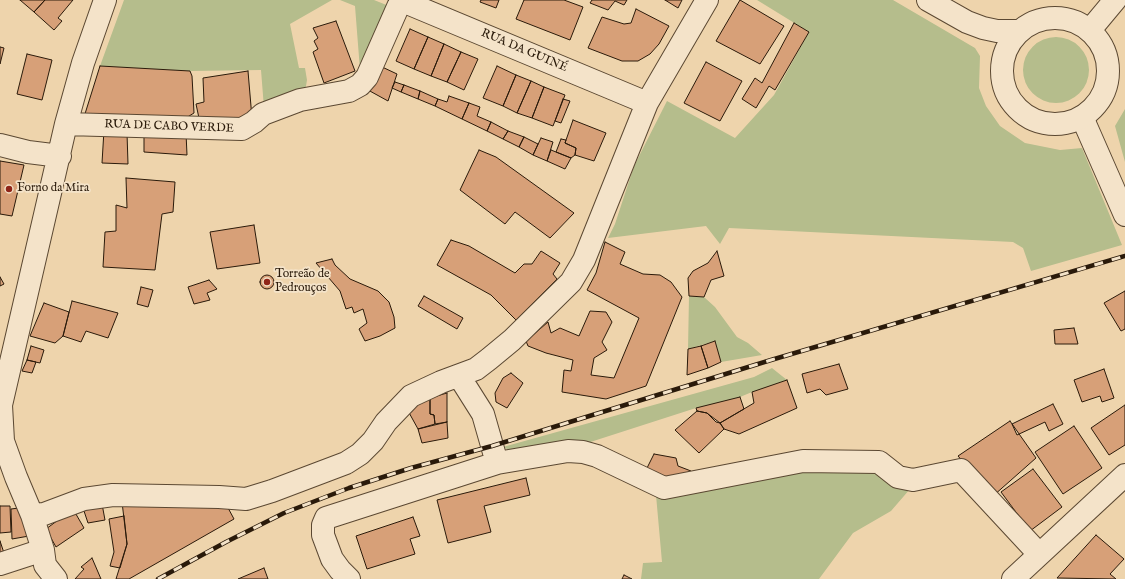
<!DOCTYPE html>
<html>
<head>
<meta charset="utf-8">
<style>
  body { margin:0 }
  canvas { display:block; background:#eed4ac }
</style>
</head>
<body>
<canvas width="1125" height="579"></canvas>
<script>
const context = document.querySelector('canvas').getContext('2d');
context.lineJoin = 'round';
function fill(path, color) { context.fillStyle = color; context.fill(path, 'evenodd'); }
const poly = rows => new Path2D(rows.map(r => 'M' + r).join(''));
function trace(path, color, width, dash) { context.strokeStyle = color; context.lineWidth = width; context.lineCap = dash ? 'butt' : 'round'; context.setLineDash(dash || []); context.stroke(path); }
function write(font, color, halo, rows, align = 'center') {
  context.font = font + ' "IM FELL English",serif'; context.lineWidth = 3.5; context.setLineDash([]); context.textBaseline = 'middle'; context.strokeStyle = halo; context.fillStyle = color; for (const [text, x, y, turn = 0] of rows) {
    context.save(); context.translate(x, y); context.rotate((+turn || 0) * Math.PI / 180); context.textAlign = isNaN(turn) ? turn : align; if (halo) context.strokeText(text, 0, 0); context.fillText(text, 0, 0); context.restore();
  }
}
const green = poly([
  [124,0,332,0,290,24,299,68,305,68,307,80,305,92,264,108,261,70,190,71,100,66],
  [340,0,374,0,389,6,360,70,355,6],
  [757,0,893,0,975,48,980,56,979,88,986,106,1000,126,1025,143,1060,150,1082,148,1122,245,1031,271,1023,248,1013,242,729,228,720,244,706,226,608,238,615,224,634,166,667,101,735,138,774,95,809,32],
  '1023 70a33 33 0 1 1 66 0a33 33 0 1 1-66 0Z',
  [1125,109,1125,162,1115,126],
  [689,296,704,297,715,307,737,337,748,343,762,355,721,362,715,341,688,349],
  [772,368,787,380,752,392,740,397,696,408,578,446,513,452,503,447,754,377],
  [870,466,910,489,891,511,853,533,819,579,641,579,643,563,662,562,656,495,803,467]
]);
const building = poly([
  [20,0,45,0,34,12,20,0],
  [45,0,73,0,58,18,62,21,54,30,34,12,45,0],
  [481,0,499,0,496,8,480,2,481,0],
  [524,0,564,0,583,7,570,40,516,19,524,0],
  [592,0,627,0,624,5,615,1,608,10,590,3,592,0],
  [665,0,682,0,678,8,665,0],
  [740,0,784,26,760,64,716,41,740,0],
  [636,9,669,26,659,44,650,54,638,61,622,61,588,48,602,17,624,24,631,23,636,9],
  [336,21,355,71,324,83,313,52,318,49,314,41,318,38,313,28,336,21],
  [794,23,809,32,775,90,769,86,756,108,742,99,755,78,762,83,794,23],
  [410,29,428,37,414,69,396,61,410,29],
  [428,37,444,44,431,76,414,69,428,37],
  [444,44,461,52,447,82,431,76,444,44],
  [0,47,4,48,0,64,0,47],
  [461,52,478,59,464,90,447,82,461,52],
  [27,54,52,60,42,100,17,94,27,54],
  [706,62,742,81,720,121,684,103,706,62],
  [100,66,190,71,192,76,194,113,181,121,84,117,100,66],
  [380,66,397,74,388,101,368,90,380,66],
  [497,66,516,75,503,106,483,98,497,66],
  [248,71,252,118,200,123,196,104,204,102,203,78,248,71],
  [516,75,531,81,517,113,503,106,516,75],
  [531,81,544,87,532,118,517,113,531,81],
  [395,82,404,85,401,92,392,88,395,82],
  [404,85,420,91,418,99,401,92,404,85],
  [544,87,565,95,553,126,532,118,544,87],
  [420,91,438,99,435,106,418,99,420,91],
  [449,96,469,103,462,119,435,106,438,99,447,102,449,96],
  [563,99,570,101,561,123,555,121,563,99],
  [469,103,480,107,477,116,491,122,487,131,462,119,469,103],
  [573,120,606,133,594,161,575,155,576,148,565,143,573,120],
  [491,122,508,131,503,139,487,131,491,122],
  [104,130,127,133,128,164,102,163,104,130],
  [144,131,186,133,187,155,144,152,144,131],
  [508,131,524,137,519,147,503,139,508,131],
  [524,137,538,144,533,155,519,147,524,137],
  [541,138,553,142,547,161,533,155,541,138],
  [561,139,566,140,565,143,576,148,575,155,571,158,556,152,561,139],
  [479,150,496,157,574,213,550,238,515,212,505,224,460,190,479,150],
  [551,150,571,158,565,169,547,161,551,150],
  [0,161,24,165,12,216,0,214,0,161],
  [126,178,175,182,173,212,162,214,155,270,103,267,105,232,116,231,116,205,127,208,126,178],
  [254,225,260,263,217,269,210,232,254,225],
  [451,240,469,246,515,273,524,264,532,264,541,251,560,263,553,274,557,279,516,320,491,295,437,265,451,240],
  [605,242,625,252,620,264,643,274,660,275,671,282,682,297,646,386,606,399,562,392,564,370,571,371,573,360,546,353,528,346,526,341,548,322,551,333,560,328,579,336,590,311,606,312,612,322,602,342,607,350,594,358,591,375,614,378,639,318,587,290,596,273,605,242],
  [717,251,724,276,711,280,704,297,689,296,688,278,693,271,708,263,717,251],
  [332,259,335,265,350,279,378,291,389,302,394,317,395,328,380,336,365,341,359,329,367,323,363,309,354,313,352,307,346,309,340,291,316,263,332,259],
  '260 282a7 7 0 1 1 14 0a7 7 0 1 1-14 0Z',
  [0,277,4,284,0,286,0,277],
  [209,280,217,289,207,293,210,300,194,304,188,287,209,280],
  [141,287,153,290,148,307,137,304,141,287],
  [1125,291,1125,329,1121,331,1104,303,1125,291],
  [424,296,463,318,457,329,418,306,424,296],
  [72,301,118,313,108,338,86,331,81,342,63,336,72,301],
  [44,303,69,312,63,336,55,343,30,336,44,303],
  [1074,328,1078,344,1055,344,1054,330,1074,328],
  [715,341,721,362,708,368,701,346,715,341],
  [31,346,44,350,40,363,27,360,31,346],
  [701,346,708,368,687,375,688,349,701,346],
  [27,360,36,362,32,373,22,371,27,360],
  [839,364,848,389,826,395,820,389,807,393,802,374,839,364],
  [1104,369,1114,398,1102,402,1100,396,1082,402,1074,380,1104,369],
  [511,373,523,383,507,408,496,402,495,393,503,378,511,373],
  [787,380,797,408,739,434,724,429,720,423,754,403,752,392,787,380],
  [447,393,447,422,435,424,434,415,430,414,430,398,447,393],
  [740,397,744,409,720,423,707,413,697,411,696,408,740,397],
  [430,398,430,414,434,415,435,424,418,429,407,409,430,398],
  [1053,404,1063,424,1049,431,1045,422,1017,435,1012,424,1053,404],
  [1125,405,1125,445,1109,455,1091,428,1125,405],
  [697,411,707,413,716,422,720,423,724,429,699,453,675,430,697,411],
  [1010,421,1036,458,993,496,958,456,1010,421],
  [447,422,448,438,422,443,418,429,447,422],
  [1074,426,1102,468,1063,494,1035,452,1074,426],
  [654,454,676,458,678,466,691,471,691,475,672,481,645,472,654,454],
  [1033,469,1062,507,1030,531,1001,492,1033,469],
  [526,478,530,495,484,506,491,532,448,543,437,500,526,478],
  [122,502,227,506,234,519,129,579,116,579,127,544,122,502],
  [102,504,105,520,88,523,83,508,102,504],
  [0,506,10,506,11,532,0,533,0,506],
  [19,508,29,536,12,539,11,509,19,508],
  [73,509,84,528,56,547,46,529,73,509],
  [124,516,127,544,120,568,110,566,114,552,109,519,124,516],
  [413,517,420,536,410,539,415,554,367,569,356,536,413,517],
  [1096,535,1124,559,1110,574,1116,579,1057,578,1096,535],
  [0,541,4,553,0,555,0,541],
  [92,558,101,579,75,579,84,569,81,567,92,558],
  [264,568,268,579,238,579,264,568],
  [624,575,632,579,622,579,624,575]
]);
const minor = poly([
  [400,0,647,103],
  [1082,117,1125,215],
  [66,124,242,129,254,122,263,114,300,100,349,91,360,85,367,77,401,0],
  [0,145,28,152,60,156],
  [459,376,483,414,497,463],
  [32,515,44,514,84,499,113,495,219,497,246,499,272,491,346,463,360,454,373,441,386,422,411,396,441,382,476,369,489,359,512,340,571,282,584,260,647,103,707,0],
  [0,564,43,550],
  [56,579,45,565,43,550,32,515,16,477,3,441,1,405,66,124,83,63,105,0],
  [349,579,340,570,332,559,323,535,323,525,326,518,497,463,568,451,583,452,597,456,664,488,803,461,879,462,898,477,913,480,961,470,1039,554],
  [1013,579,1125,475]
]);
const tertiary = poly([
  [928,0,967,22,983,28,997,31,1019,31],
  '1002 71a53 53 0 1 1 106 0a53 53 0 1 1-106 0Z',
  [1090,30,1115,0]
]);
const rail = poly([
  [158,579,226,542,284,513,349,488,411,468,492,446,771,360,1125,256]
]);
const markers = [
  [9,189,4,"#8f2418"],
  [267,282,4,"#8f2418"]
];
const streetNames = [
  ["RUA DA GUINÉ",524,51,23],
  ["RUA DE CABO VERDE",169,127,2]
];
const poiNames = [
  ["Forno da Mira",17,189],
  ["Torreão de",275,275],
  ["Pedrouços",275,289]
];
fill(green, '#b5bd8c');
fill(building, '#d7a078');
trace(building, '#2a1a0a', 1);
trace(minor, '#5b4832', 24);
trace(tertiary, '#5b4832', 24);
trace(minor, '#f4e3c9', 22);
trace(tertiary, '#f4e3c9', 22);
trace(rail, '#2a1a0a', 4.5);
trace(rail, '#f4e3c9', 3, [9]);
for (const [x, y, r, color] of markers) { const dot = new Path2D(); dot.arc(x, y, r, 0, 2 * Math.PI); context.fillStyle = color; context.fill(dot); trace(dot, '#f4e3c9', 1.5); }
write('12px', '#2a1a0a', '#f4e3c9', streetNames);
write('12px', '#2a1a0a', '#f4e3c9', poiNames, 'left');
</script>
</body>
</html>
